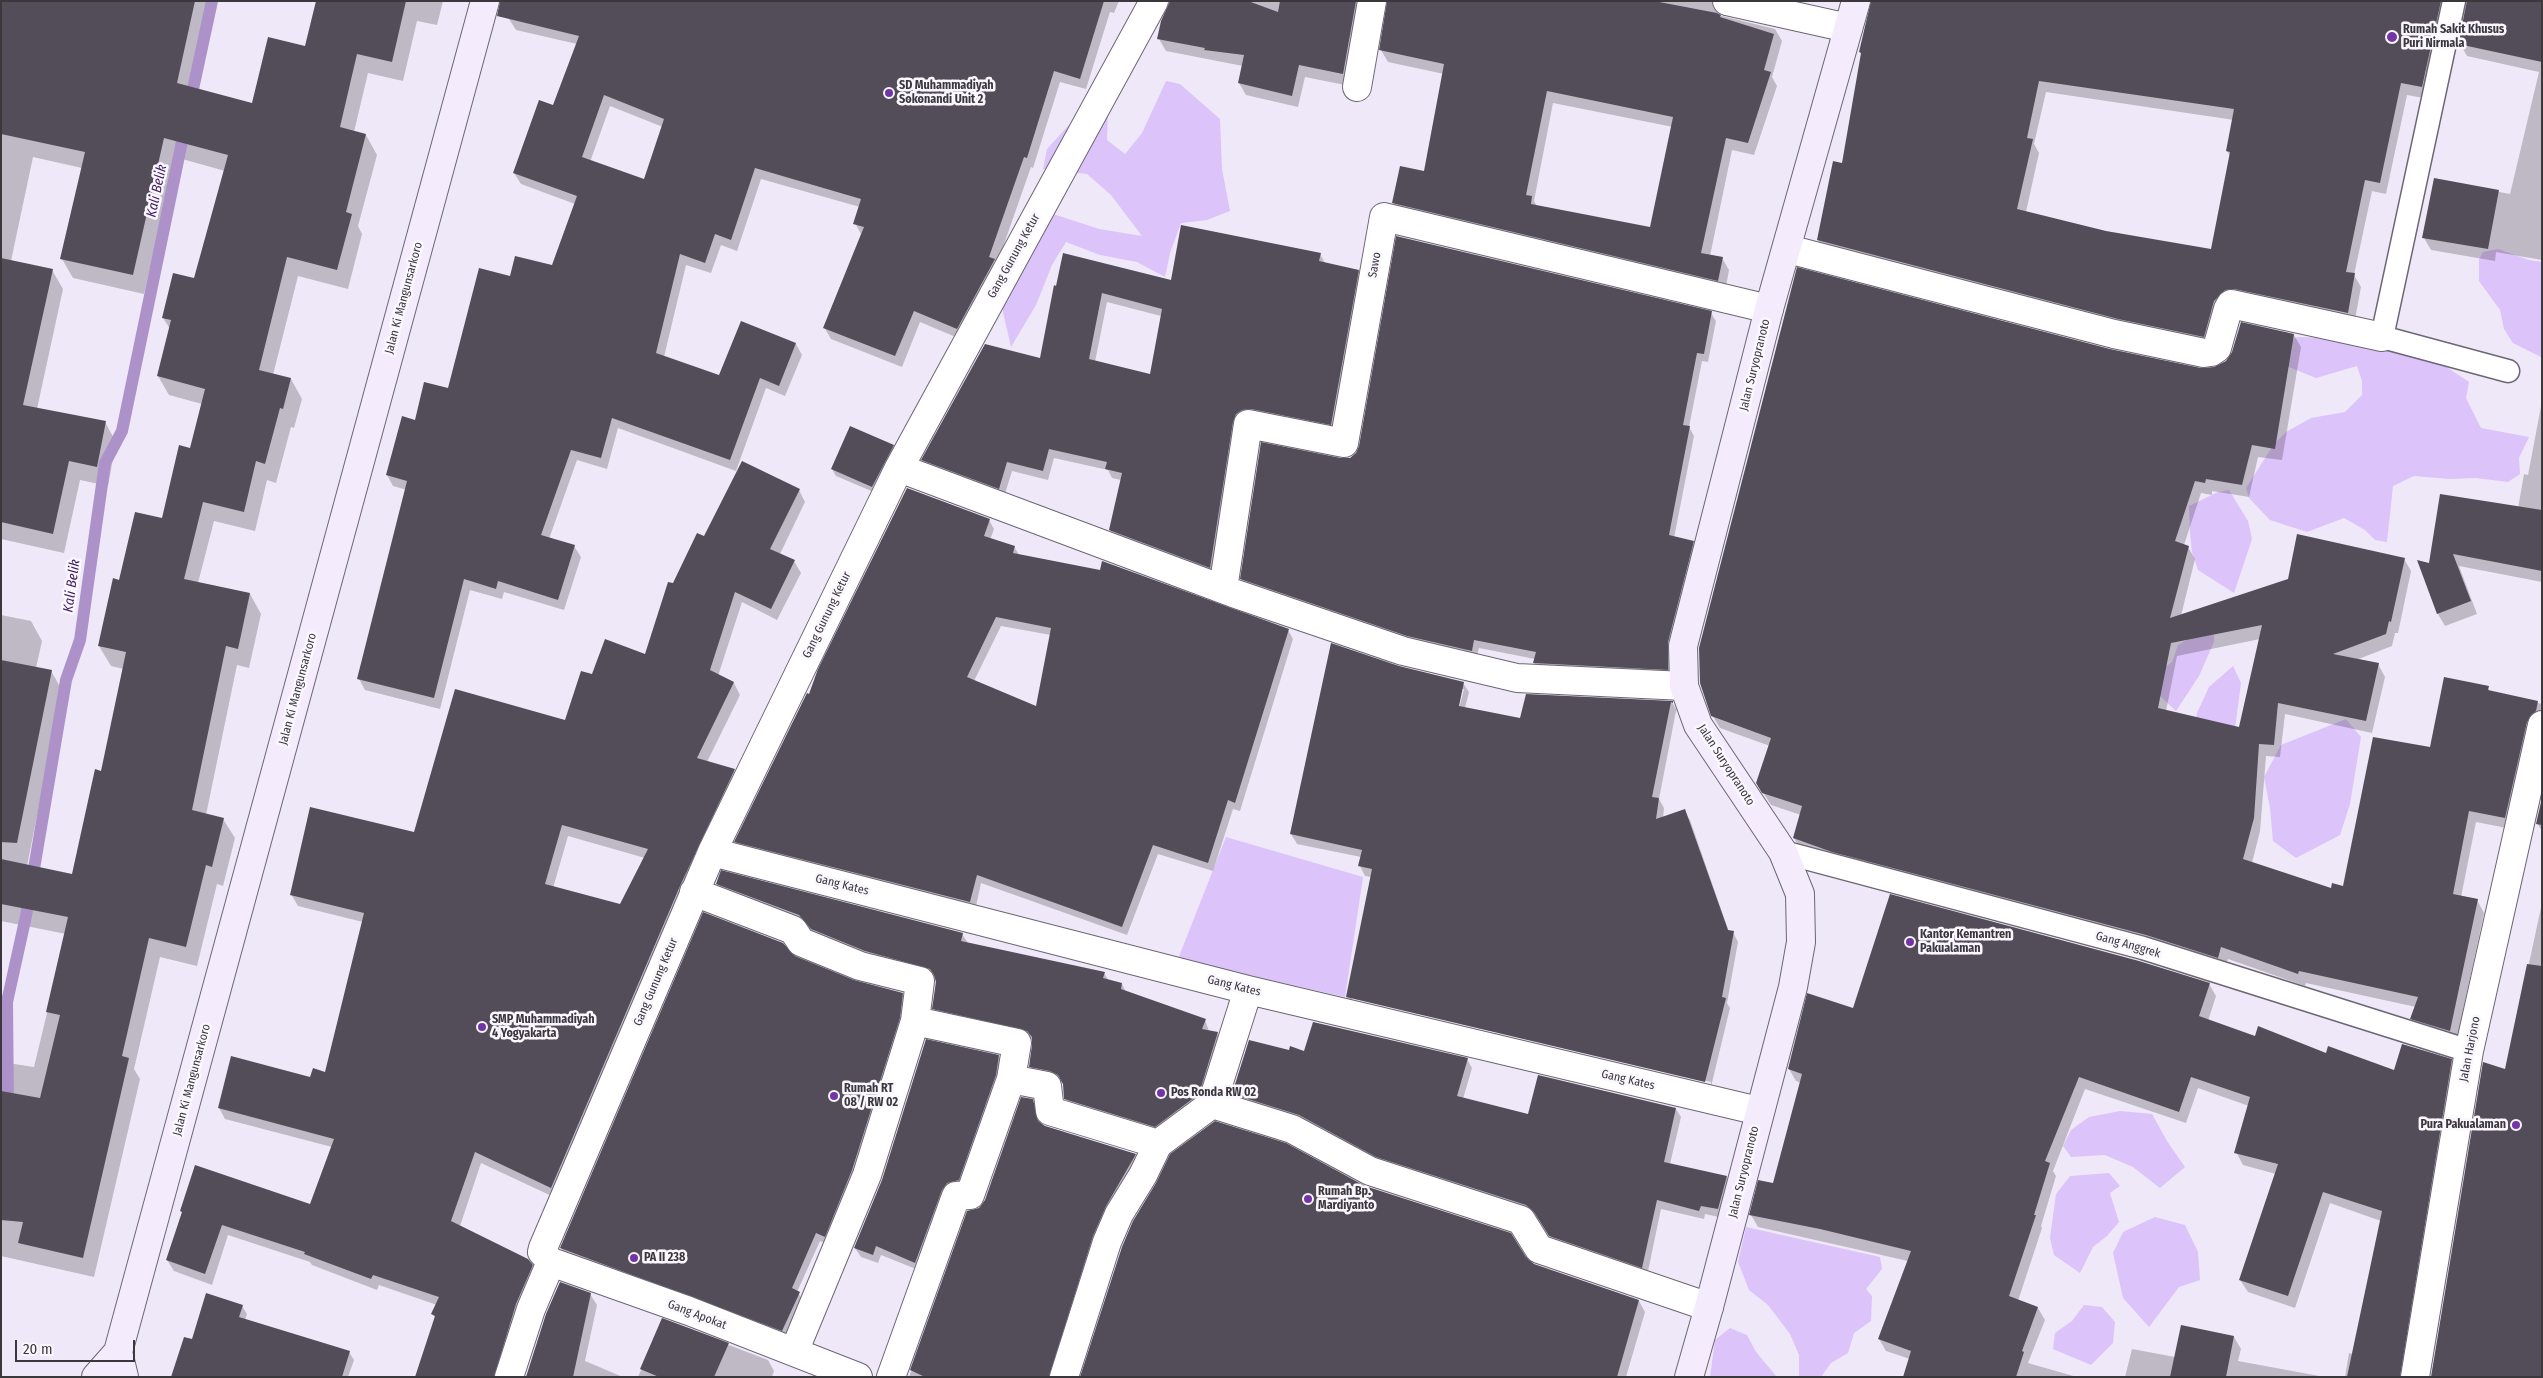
<!DOCTYPE html>
<html>
<head>
<meta charset="utf-8">
<style>
  body { margin:0 }
  #map { position:relative; width:2543px; height:1378px; overflow:hidden; background:#efe8f8; font-family:"Fira Sans Condensed",sans-serif }
  canvas { display:block }
  .frame { position:absolute; inset:0; border:2px solid #3a373d; pointer-events:none }
  .scale { position:absolute; left:15px; top:1340px; width:120px; height:22px; box-sizing:border-box; border:2px solid #3a373d; border-top:0; padding-left:6px; font-size:15px; line-height:18px; white-space:nowrap; color:#3a373d; -webkit-text-stroke:4px #faf7fe; paint-order:stroke }
</style>
</head>
<body>
<div id="map">
<canvas width="2543" height="1378"></canvas>
<div class="frame"></div>
<div class="scale">20 m</div>
</div>
<script>
const context = document.querySelector('canvas').getContext('2d');
context.lineJoin = 'round';
function fill(path, color) { context.fillStyle = color; context.fill(path, 'evenodd'); }
const poly = rows => new Path2D(rows.map(r => 'M' + r).join(''));
function trace(path, color, width, dash) { context.strokeStyle = color; context.lineWidth = width; context.lineCap = dash ? 'butt' : 'round'; context.setLineDash(dash || []); context.stroke(path); }
function write(font, color, halo, rows, align = 'center') {
  context.font = font + ' "Fira Sans Condensed",sans-serif'; context.lineWidth = 5; context.setLineDash([]); context.textBaseline = 'middle'; context.strokeStyle = halo; context.fillStyle = color; for (const [text, x, y, turn = 0] of rows) {
    context.save(); context.translate(x, y); context.rotate((+turn || 0) * Math.PI / 180); context.textAlign = isNaN(turn) ? turn : align; if (halo) context.strokeText(text, 0, 0); context.fillText(text, 0, 0); context.restore();
  }
}
const green = poly([
  [1166,81,1180,84,1220,119,1222,169,1230,211,1207,220,1181,223,1170,253,1165,277,1137,262,1100,255,1066,242,1052,265,1036,305,1011,347,1000,299,1038,209,1099,229,1142,236,1111,195,1087,174,1043,169,1047,149,1079,114,1108,112,1107,140,1125,154,1142,133],
  [2498,249,2529,260,2542,262,2541,357,2513,343,2504,329,2500,310,2479,281,2479,259,2483,252],
  [2298,337,2331,338,2436,360,2469,382,2466,398,2481,428,2529,437,2519,458,2520,474,2508,482,2476,478,2450,479,2414,476,2393,486,2387,542,2375,540,2365,530,2344,518,2307,532,2270,520,2249,498,2246,488,2274,444,2286,432,2311,418,2345,412,2362,395,2362,381,2357,366,2316,378,2286,366,2279,344],
  [2229,490,2248,521,2252,539,2234,593,2198,570,2192,552,2190,533,2189,506,2218,492],
  [2201,632,2214,635,2214,642,2199,676,2176,711,2159,695,2153,677,2172,662,2178,645],
  [2233,666,2241,683,2235,729,2195,726,2197,713,2209,687],
  [2346,719,2361,737,2350,804,2340,835,2296,858,2273,841,2270,808,2264,777,2281,745],
  [1226,837,1363,877,1345,997,1178,959],
  [2120,1111,2152,1114,2167,1141,2185,1167,2160,1188,2133,1167,2105,1155,2071,1157,2063,1146,2071,1130,2089,1117],
  [2109,1173,2120,1186,2110,1193,2119,1222,2107,1236,2093,1247,2080,1273,2054,1255,2050,1238,2056,1194,2070,1176],
  [2155,1217,2185,1225,2198,1252,2200,1280,2179,1287,2149,1327,2123,1298,2113,1253,2123,1232],
  [1746,1227,1880,1257,1882,1269,1866,1289,1872,1296,1871,1321,1854,1333,1848,1353,1831,1363,1821,1377,1799,1377,1799,1355,1790,1334,1768,1305,1749,1290,1738,1262],
  [2084,1305,2102,1307,2115,1322,2113,1343,2091,1365,2053,1349,2055,1333,2072,1321],
  [1730,1328,1747,1335,1756,1352,1777,1377,1710,1377,1715,1340]
]);
const shadow = poly([
  [1,1,210,1,191,88,253,105,306,48,317,1,443,1,437,25,417,21,403,81,368,73,354,132,366,135,377,155,358,226,362,234,348,289,298,276,273,375,291,379,302,399,294,428,291,427,276,483,267,480,255,531,214,521,198,583,250,594,261,614,249,668,237,665,206,815,223,819,235,838,223,886,217,884,197,966,160,957,134,1069,140,1079,94,1277,1,1256,1,1062,34,1067,66,934,1,921,1,615,31,621,42,641,36,668,51,671,62,690,27,866,73,875,102,772,124,669,111,666,99,646,120,581,163,520,191,449,202,404,169,395,158,376,170,329,163,318,195,279,225,171,175,157,144,294,73,278,62,259,82,168,33,157,11,261,52,270,63,289,37,409,105,422,116,442,108,486,80,480,64,553,1,539],
  [513,1,1119,1,1114,13,1110,12,1086,89,1060,82,1033,168,1031,167,997,264,963,340,920,322,902,367,831,339,824,327,861,234,855,223,860,207,761,179,737,251,721,245,711,273,686,265,664,357,720,377,796,344,802,355,785,396,766,388,736,471,618,428,607,469,577,460,549,539,574,546,581,557,564,610,504,592,502,599,470,590,440,709,365,690,359,679,407,490,393,486,387,475,416,421,449,390,511,277,553,266,575,204,521,184,514,173,554,107,577,44,516,30,509,19],
  [610,106,663,127,645,181,590,162],
  [1171,1,1370,1,1350,86,1305,77,1298,107,1246,95,1239,83,1243,66,1166,51,1159,39],
  [1387,1,1725,1,1718,10,1718,15,1775,29,1782,41,1772,77,1777,86,1754,155,1732,150,1710,256,1722,258,1729,270,1725,292,1401,215,1394,203,1425,172,1444,74,1388,62,1381,50],
  [1553,103,1673,127,1651,228,1537,206,1534,201],
  [1872,1,2461,1,2429,99,2407,95,2386,194,2372,191,2354,275,2361,287,2354,325,2242,301,2211,349,1825,252,1818,240,1843,164,1862,55,1860,52],
  [2046,92,2234,120,2227,151,2230,156,2212,250,2106,232,2026,212,2039,153,2034,144],
  [2466,1,2542,1,2542,260,2496,252,2495,261,2431,250,2424,238,2435,180,2510,194,2539,72,2467,56,2460,44],
  [1320,254,1325,263,1358,271,1363,280,1336,433,1257,418,1215,576,1116,539,1110,530,1121,480,1112,478,1108,470,1054,458,1048,480,1012,471,1004,497,928,469,923,460,1041,360,1055,287,1172,282],
  [1107,302,1161,316,1151,375,1095,362],
  [1711,313,1716,321,1708,362,1702,361,1689,427,1694,436,1674,538,1693,542,1698,550,1672,678,1539,671,1534,663,1535,659,1479,648,1476,659,1413,644,1247,587,1242,579,1341,460,1350,459],
  [2294,335,2301,347,2282,460,2258,457,2249,497,2212,491,2212,495,2201,493,2184,545,2188,547,2195,559,2181,616,2404,559,2411,571,2398,633,2395,633,2392,646,2356,660,2378,664,2385,677,2372,733,2285,714,2280,757,2266,756,2260,831,2252,863,2332,890,2344,887,2431,748,2488,688,2490,692,2542,704,2542,724,2512,829,2476,822,2461,897,2477,900,2484,913,2456,1043,2419,1031,2412,1019,2416,1007,2306,983,2305,986,2228,959,2224,969,1801,851,1794,838,1801,815,1771,805,1757,783,1770,746,1720,728,1712,715,2110,350,2201,370,2214,369],
  [2260,639,2240,728,2166,711,2177,656],
  [2542,401,2542,582,2459,566,2477,614,2445,626,2438,614,2419,562,2430,564,2518,508,2524,474,2528,475],
  [893,446,897,453,876,493,836,476,832,469],
  [799,490,805,502,780,554,794,561,801,573,777,620,742,602,718,676,734,683,740,695,707,762,734,770,741,782,558,1199,481,1163,460,1226,532,1266,538,1278,503,1377,416,1377,436,1319,433,1314,437,1305,379,1285,377,1290,312,1265,310,1262,228,1235,212,1285,174,1271,167,1260,183,1214,181,1211,311,1205,332,1147,225,1119,219,1108,326,1073,363,922,298,906,291,894,415,834,566,722,593,676,646,655,673,585,704,538],
  [568,836,645,858,621,906,553,888],
  [989,520,994,529,990,540,1014,547,1020,556,1288,630,1293,639,1240,811,1233,809,1213,871,1158,854,1127,935,981,883,975,911,741,850,736,842,810,695],
  [1001,626,1051,635,1037,708,974,681],
  [1399,667,1463,683,1469,692,1465,708,1521,719,1527,695,1672,702,1677,711,1676,711,1659,799,1664,808,1663,818,1684,811,1690,820,1729,932,1733,932,1738,942,1727,1003,1730,1008,1710,1091,1352,1006,1347,997,1371,877,1365,876,1360,866,1361,857,1297,844,1291,834],
  [1461,689,1464,689,1458,712,1456,712],
  [1352,997,1711,1082,1711,1085,1352,1000],
  [2542,803,2542,831,2537,823],
  [717,883,962,934,968,943,1104,973,1109,981,1122,984,1126,992,1205,1020,1209,1031,1217,1033,1223,1043,1203,1104,1161,1135,1071,1108,1066,1099,1064,1084,1056,1080,1036,1076,1030,1066,1033,1040,939,1018,934,1008,936,978,871,960,818,938,805,924,722,893],
  [2542,903,2542,1377,2506,1070],
  [794,958,854,982,902,994,907,1002,903,1026,829,1244,820,1241,797,1292,804,1301,786,1338,566,1256,561,1248],
  [2209,984,2216,996,2208,1021,2255,1037,2395,1071,2451,1060,2458,1073,2408,1377,2345,1377,2349,1353,2353,1354,2381,1221,2330,1203,2295,1308,2248,1292,2240,1280,2276,1174,2243,1165,2236,1152,2249,1106,2198,1088,2186,1123,2085,1089,2053,1171,2056,1176,2041,1226,2042,1228,2018,1301,2038,1308,2045,1320,2028,1363,2077,1377,1904,1377,1910,1359,1886,1351,1879,1339,1908,1261,1758,1227,1751,1215,1774,1184,1801,1083,1796,1081,1789,1069,1854,1009],
  [1290,1051,1467,1059,1472,1068,1463,1099,1528,1115,1676,1109,1681,1117,1670,1164,1726,1177,1731,1186,1723,1218,1705,1214,1704,1219,1661,1209,1647,1276,1556,1245,1541,1221,1532,1214,1382,1165,1238,1102,1233,1094],
  [998,1056,1004,1066,964,1189,921,1271,881,1255,878,1263,861,1257,855,1248],
  [1032,1100,1039,1112,1042,1125,1135,1155,1142,1166,1057,1377,909,1377,968,1212,980,1209,986,1201],
  [1365,1187,1525,1258,1533,1265,1639,1301,1645,1312,1626,1377,1082,1377],
  [590,1294,597,1305,585,1361,623,1377,527,1377],
  [242,1306,247,1314,245,1320,349,1352,354,1360,348,1377,172,1377,193,1341],
  [663,1320,768,1360,774,1371,772,1377,638,1377],
  [2234,1337,2241,1349,2238,1361,2325,1377,2125,1377,2132,1349,2175,1357]
]);
const stream = poly([
  [190,103,212,1],
  [8,1109,7,1002,26,916,66,680,80,640,105,463,122,431,185,127]
]);
const building = poly([
  [1,1,195,1,177,83,252,103,268,37,305,46,316,1,406,1,392,62,357,54,340,127,366,134,346,212,352,214,337,270,287,257,259,370,291,378,283,409,280,408,265,464,256,461,244,512,203,502,184,579,250,593,238,649,226,646,192,810,224,818,212,867,206,865,186,947,149,938,122,1056,129,1058,83,1258,18,1243,23,1222,1,1220,1,1091,40,1098,60,1015,46,1012,68,917,1,904,1,859,72,874,95,769,101,771,126,652,98,646,113,578,119,580,135,512,162,518,179,445,190,448,205,389,157,376,171,320,162,318,173,273,194,278,228,155,164,138,133,275,60,259,85,152,1,134],
  [500,1,1104,1,1080,79,1054,71,1027,158,1024,157,989,257,995,259,957,329,914,311,895,356,823,328,864,227,853,224,861,199,755,168,731,240,715,234,705,263,680,254,656,353,719,375,741,321,796,343,779,386,760,378,730,460,612,418,601,458,571,450,541,535,575,545,558,600,498,581,496,589,464,579,434,698,357,679,407,481,386,475,402,416,415,420,424,382,448,388,479,268,510,276,515,256,552,265,577,196,513,173,539,100,553,105,579,36,497,16],
  [604,95,664,119,644,179,582,157],
  [1170,1,1248,1,1278,12,1280,1,1356,1,1343,74,1299,65,1292,96,1238,83,1244,55,1204,50,1205,48,1157,39,1161,21],
  [1387,1,1654,1,1717,13,1721,15,1720,17,1774,34,1764,70,1771,72,1748,143,1726,138,1701,253,1723,257,1718,281,1392,203,1400,166,1424,171,1444,64,1379,50],
  [1547,91,1673,117,1650,227,1531,204,1532,196,1526,195],
  [1871,1,2441,1,2422,87,2401,83,2380,183,2365,180,2346,272,2355,273,2348,313,2234,289,2225,290,2214,301,2204,337,2118,319,1817,240,1833,161,1842,163,1861,53,1859,52],
  [2039,81,2234,109,2226,151,2230,152,2211,249,2106,231,2017,209,2033,139,2027,138],
  [2467,1,2542,1,2542,62,2458,44],
  [2434,178,2499,190,2488,249,2422,238],
  [1181,225,1321,253,1319,261,1359,270,1331,425,1251,409,1242,410,1236,414,1233,422,1210,568,1109,530,1122,473,1105,469,1107,462,1049,449,1043,471,1007,462,999,489,921,460,985,344,1040,358,1054,285,1056,286,1063,253,1171,280],
  [1102,293,1162,309,1150,374,1089,359],
  [1396,236,1712,311,1704,354,1697,353,1683,425,1690,426,1669,535,1694,541,1668,642,1668,670,1533,663,1536,652,1474,640,1472,651,1407,636,1240,579,1261,442,1341,458,1350,458,1356,453,1359,446],
  [1,258,53,269,23,405,106,421,97,467,69,461,53,534,1,522],
  [1797,267,2110,349,2201,368,2214,367,2226,361,2232,352,2241,322,2294,334,2275,449,2252,445,2242,485,2206,479,2205,483,2195,481,2175,541,2189,546,2170,618,2288,579,2297,534,2405,558,2391,622,2389,621,2386,634,2333,654,2379,663,2366,721,2278,703,2274,745,2259,744,2254,818,2243,859,2331,888,2332,883,2343,886,2373,737,2430,747,2444,677,2489,686,2488,690,2538,701,2536,711,2527,722,2505,818,2469,811,2453,894,2478,899,2450,1031,2410,1019,2418,997,2299,971,2298,974,2221,947,2218,958,2146,935,1832,852,1793,838,1802,806,1762,793,1756,783,1771,738,1711,716,1700,683,1699,648],
  [2262,625,2239,727,2158,708,2171,643],
  [850,426,894,445,872,487,831,469],
  [742,461,800,489,770,549,795,560,771,609,735,592,710,670,734,682,697,758,735,769,680,886,551,1188,475,1152,451,1221,528,1259,533,1265,516,1304,494,1377,415,1377,435,1316,431,1314,439,1297,373,1275,371,1279,304,1254,305,1252,222,1225,205,1274,166,1260,182,1212,180,1211,195,1165,310,1204,334,1139,218,1108,231,1056,310,1077,313,1068,325,1072,364,913,290,895,310,807,414,832,455,689,565,720,581,671,592,674,605,639,645,654,668,582,673,583,697,533,704,536],
  [562,825,648,849,620,904,545,884],
  [907,488,990,519,984,536,1015,546,1013,553,1100,570,1102,561,1289,629,1235,803,1228,800,1208,863,1153,845,1122,927,977,875,970,902,734,842,807,693,809,694,818,669],
  [996,617,1051,628,1036,706,967,677],
  [2440,494,2542,510,2542,571,2453,554,2471,601,2437,614,2417,560,2429,563],
  [1331,643,1399,666,1464,682,1459,706,1520,718,1526,694,1673,701,1673,703,1671,702,1652,797,1659,798,1656,819,1685,809,1728,930,1734,931,1722,997,1726,998,1705,1082,1346,997,1372,869,1358,866,1362,850,1290,834],
  [1,660,52,670,17,843,1,842],
  [2542,798,2542,825,2536,824],
  [721,870,963,933,961,941,1105,972,1103,978,1122,983,1121,989,1206,1019,1202,1029,1218,1032,1199,1094,1155,1127,1064,1099,1063,1084,1058,1075,1050,1071,1029,1067,1032,1045,1032,1037,1027,1031,932,1009,936,982,934,975,930,969,865,951,811,929,799,915,716,884],
  [1890,894,2139,961,2210,983,2199,1016,2255,1036,2258,1026,2326,1053,2328,1046,2394,1070,2402,1044,2452,1059,2400,1377,2347,1377,2382,1211,2323,1192,2288,1296,2239,1280,2278,1164,2234,1153,2250,1097,2191,1077,2179,1112,2079,1077,2045,1161,2050,1163,2034,1215,2036,1215,2009,1296,2038,1307,2022,1351,2024,1352,2016,1377,1903,1377,1911,1351,1878,1339,1911,1251,1820,1229,1749,1215,1758,1180,1773,1183,1802,1074,1788,1069,1807,993,1853,1008],
  [703,912,783,943,795,956,854,980,903,993,900,1018,852,1170,825,1237,816,1233,792,1288,800,1292,782,1331,560,1248],
  [2527,964,2542,966,2542,1377,2431,1377,2483,1062,2505,1069],
  [1313,1022,1468,1058,1457,1096,1528,1114,1538,1075,1676,1108,1664,1162,1727,1176,1718,1209,1701,1206,1699,1211,1657,1200,1642,1268,1549,1236,1534,1212,1526,1205,1376,1157,1299,1115,1232,1094,1249,1040,1289,1050,1290,1046,1304,1051],
  [926,1039,999,1055,996,1075,959,1180,947,1183,942,1190,915,1263,876,1246,873,1255,854,1248,882,1180],
  [1021,1097,1033,1099,1038,1121,1045,1126,1136,1154,1106,1206,1093,1236,1049,1377,925,1377,910,1370,967,1211,979,1208,985,1200],
  [1215,1121,1286,1143,1365,1186,1511,1233,1526,1257,1534,1264,1639,1300,1617,1377,1080,1377,1122,1247,1133,1221,1156,1183,1170,1154],
  [560,1282,591,1293,573,1377,526,1377,546,1314],
  [206,1293,243,1305,239,1317,350,1351,342,1377,171,1377,184,1337,192,1339],
  [662,1318,729,1343,714,1377,659,1377,640,1369],
  [2181,1325,2234,1336,2226,1377,2170,1377]
]);
const lane = poly([
  [2454,1,2382,337,2508,371],
  [1783,852,2143,948,2469,1051]
]);
const street = poly([
  [1727,1,1848,28],
  [1357,87,1372,1],
  [1788,249,2114,334,2204,353,2211,352,2217,348,2228,309,2231,304,2382,337],
  [899,468,1233,593,1403,651,1517,678,1684,686],
  [1223,589,1248,424,1344,443,1384,217,1769,309],
  [712,852,1248,990,1759,1111],
  [694,892,793,930,801,942,860,966,920,981,915,1021,1017,1043,1011,1079,1047,1086,1050,1111,1158,1144],
  [1212,1104,1292,1129,1370,1171,1521,1220,1539,1249,1709,1307],
  [794,1352,867,1175,915,1021],
  [509,1377,531,1309,551,1262],
  [858,1377,689,1311,551,1262,542,1252,543,1248,712,852,899,468,1154,1],
  [891,1377,956,1196,970,1195,1011,1079],
  [1064,1377,1107,1242,1119,1214,1143,1175,1158,1144,1212,1104,1248,990],
  [2415,1377,2469,1051,2542,725]
]);
const secondary = poly([
  [96,1377,118,1352],
  [124,1377,118,1352,485,1],
  [1689,1377,1709,1307,1793,987,1801,942,1800,894,1783,852,1698,725,1684,686,1683,646,1769,309,1856,1]
]);
const markers = [
  [2392,37,6,"#7434a8"],
  [889,93,5,"#7434a8"],
  [1910,942,5,"#7434a8"],
  [482,1027,5,"#7434a8"],
  [1161,1093,5,"#7434a8"],
  [834,1096,5,"#7434a8"],
  [2516,1125,5,"#7434a8"],
  [1308,1199,5,"#7434a8"],
  [634,1258,5,"#7434a8"]
];
const poiNames = [
  ["Rumah Sakit Khusus",2403,30],
  ["Puri Nirmala",2403,44],
  ["SD Muhammadiyah",899,86],
  ["Sokonandi Unit 2",899,100],
  ["Kantor Kemantren",1920,935],
  ["Pakualaman",1920,949],
  ["SMP Muhammadiyah",492,1020],
  ["4 Yogyakarta",492,1034],
  ["Rumah RT",844,1089],
  ["08 / RW 02",844,1103],
  ["Pos Ronda RW 02",1171,1093],
  ["Pura Pakualaman",2506,1125,"right"],
  ["Rumah Bp.",1318,1192],
  ["Mardiyanto",1318,1206],
  ["PA II 238",644,1258]
];
const streetNames = [
  ["Gang Gunung Ketur",1014,256,-61],
  ["Sawo",1375,265,-80],
  ["Jalan Ki Mangunsarkoro",404,298,-75],
  ["Jalan Suryopranoto",1755,365,-76],
  ["Gang Gunung Ketur",827,615,-64],
  ["Jalan Ki Mangunsarkoro",298,689,-75],
  ["Jalan Suryopranoto",1726,765,57],
  ["Gang Kates",842,885,14],
  ["Gang Anggrek",2128,945,16],
  ["Gang Gunung Ketur",656,982,-67],
  ["Gang Kates",1234,986,14],
  ["Jalan Harjono",2470,1049,-79],
  ["Jalan Ki Mangunsarkoro",192,1080,-75],
  ["Gang Kates",1628,1080,13],
  ["Jalan Suryopranoto",1744,1172,-76],
  ["Gang Apokat",697,1315,21]
];
const waterNames = [
  ["Kali Belik",157,191,-78],
  ["Kali Belik",72,586,-82]
];
fill(green, '#dcc3f9');
fill(shadow, '#0003');
trace(stream, '#ad92ca', 12);
fill(building, '#534d5a');
trace(lane, '#6c6674', 25);
trace(street, '#6c6674', 30);
trace(secondary, '#6c6674', 30);
trace(lane, '#fff', 22);
trace(street, '#fff', 28);
trace(secondary, '#f4ebfd', 28);
for (const [x, y, r, color] of markers) { const dot = new Path2D(); dot.arc(x, y, r, 0, 2 * Math.PI); context.fillStyle = color; context.fill(dot); trace(dot, '#faf7fe', 2); }
write('bold 12px', '#3a373d', '#faf7fe', poiNames, 'left');
write('12px', '#3a373d', '#faf7fe', streetNames);
write('italic 14px', '#3f1a5d', '#faf7fe', waterNames);
</script>
</body>
</html>
